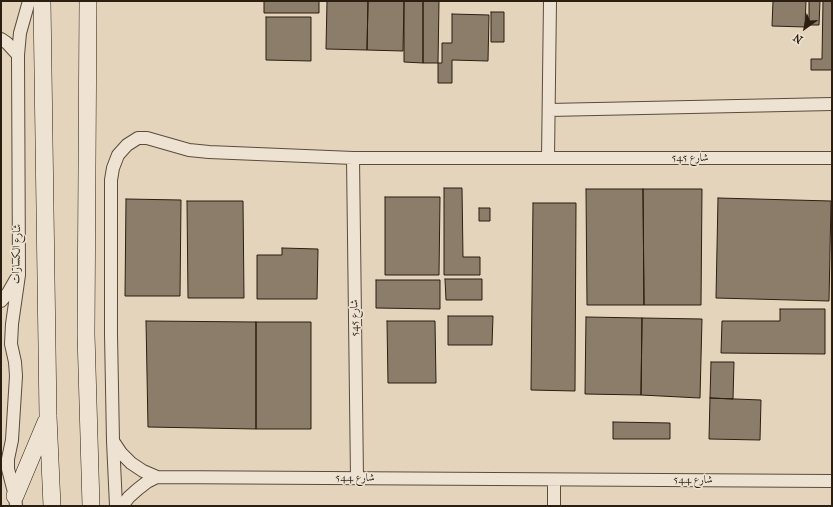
<!DOCTYPE html>
<html>
<head>
<meta charset="utf-8">
<style>
  body { margin:0 }
  #map { position:relative; width:833px; height:507px; overflow:hidden; background:#e5d4bc; font-family:"IM FELL French Canon",serif }
  canvas { display:block }
  .frame { position:absolute; inset:0; border:2px solid #2b1f11; pointer-events:none }
  .north { position:absolute; left:785px; top:8px; width:40px; height:40px; -webkit-text-stroke:3px #eee3d3; paint-order:stroke; rotate:213deg; font-size:11px; font-weight:700; line-height:16px; text-align:center; color:#2b1f11 }
  .north::after { content:''; display:block; margin:auto; width:14px; height:18px; background:#2b1f11; clip-path:polygon(50% 0,100% 100%,50% 72%,0 100%) }
</style>
</head>
<body>
<div id="map">
<canvas width="833" height="507"></canvas>
<div class="frame"></div>
<div class="north">N</div>
</div>
<script>
const context = document.querySelector('canvas').getContext('2d');
context.lineJoin = 'round';
function fill(path, color) { context.fillStyle = color; context.fill(path, 'evenodd'); }
const poly = rows => new Path2D(rows.map(r => 'M' + r).join(''));
function trace(path, color, width, dash) { context.strokeStyle = color; context.lineWidth = width; context.lineCap = dash ? 'butt' : 'round'; context.setLineDash(dash || []); context.stroke(path); }
function write(font, color, halo, rows, align = 'center') {
  context.font = font + ' "IM FELL French Canon",Amiri,serif'; context.lineWidth = 3; context.setLineDash([]); context.textBaseline = 'middle'; context.strokeStyle = halo; context.fillStyle = color; for (const [text, x, y, turn = 0] of rows) {
    context.save(); context.translate(x, y); context.rotate((+turn || 0) * Math.PI / 180); context.textAlign = isNaN(turn) ? turn : align; if (halo) context.strokeText(text, 0, 0); context.fillText(text, 0, 0); context.restore();
  }
}
const building = poly([
  [264,1,319,1,319,13,264,13,264,1],
  [327,1,368,1,367,50,326,49,327,1],
  [368,1,404,1,403,51,367,50,368,1],
  [404,1,423,1,423,63,404,62,404,1],
  [423,1,439,1,438,63,423,63,423,1],
  [773,1,806,1,805,27,772,26,773,1],
  [809,1,820,1,819,25,809,25,809,1],
  [823,1,832,1,832,70,811,70,811,59,822,59,823,1],
  [491,12,504,12,504,42,491,42,491,12],
  [452,14,489,15,488,61,452,60,452,83,438,83,438,63,442,63,442,43,452,43,452,14],
  [266,17,311,17,311,61,266,60,266,17],
  [444,188,462,188,463,257,480,257,480,275,444,275,444,188],
  [586,189,643,189,644,305,587,305,586,189],
  [643,189,702,189,701,305,644,305,643,189],
  [385,197,440,197,439,275,385,275,385,197],
  [718,198,831,201,829,301,716,298,718,198],
  [126,199,181,200,180,296,125,296,126,199],
  [187,201,243,201,244,298,188,298,187,201],
  [533,203,576,203,575,391,531,390,533,203],
  [479,208,490,208,490,221,479,221,479,208],
  [282,248,318,249,317,299,257,299,257,255,282,255,282,248],
  [445,279,482,279,482,300,446,300,445,279],
  [376,280,440,280,440,309,376,308,376,280],
  [780,309,825,309,825,354,721,353,722,321,780,321,780,309],
  [448,316,493,316,492,345,448,345,448,316],
  [586,317,642,318,641,395,585,394,586,317],
  [642,318,702,319,700,398,641,395,642,318],
  [146,321,256,322,256,429,148,427,146,321],
  [387,321,435,321,436,383,388,383,387,321],
  [256,322,311,322,311,429,256,429,256,322],
  [711,362,734,362,733,399,710,398,711,362],
  [710,398,761,400,760,440,709,439,710,398],
  [613,422,670,423,670,439,613,439,613,422]
]);
const street = poly([
  [1,39,7,43,18,55],
  [549,110,832,104],
  [353,158,357,478],
  [548,158,550,1],
  [1,301,8,293,16,279],
  [113,441,121,453,131,463,143,471,157,477,832,481],
  [554,480,554,506],
  [16,506,15,496,8,469,8,459,12,440,16,376,15,362,11,344,12,324,19,275,18,55,20,33,29,1],
  [116,506,113,441,111,334,111,180,113,168,118,155,127,145,138,138,147,138,189,150,209,152,353,158,832,158],
  [122,506,129,497,138,489,147,482,157,477]
]);
const secondary = poly([
  [42,1,48,416,52,506],
  [88,1,86,334,91,506],
  [15,496,46,422]
]);
const streetNames = [
  ["شارع 545",690,158],
  ["شارع الكسارات",17,254,-89],
  ["شارع 545",355,318,-91],
  ["شارع 544",355,478],
  ["شارع 544",693,480]
];
fill(building, '#8c7d6a');
trace(building, '#2b1f11', 1);
trace(street, '#5a4c3c', 14);
trace(secondary, '#2b1f11', 18);
trace(street, '#eee3d3', 12);
trace(secondary, '#eee3d3', 17);
write('11px', '#2b1f11', '#eee3d3', streetNames);
</script>
</body>
</html>
